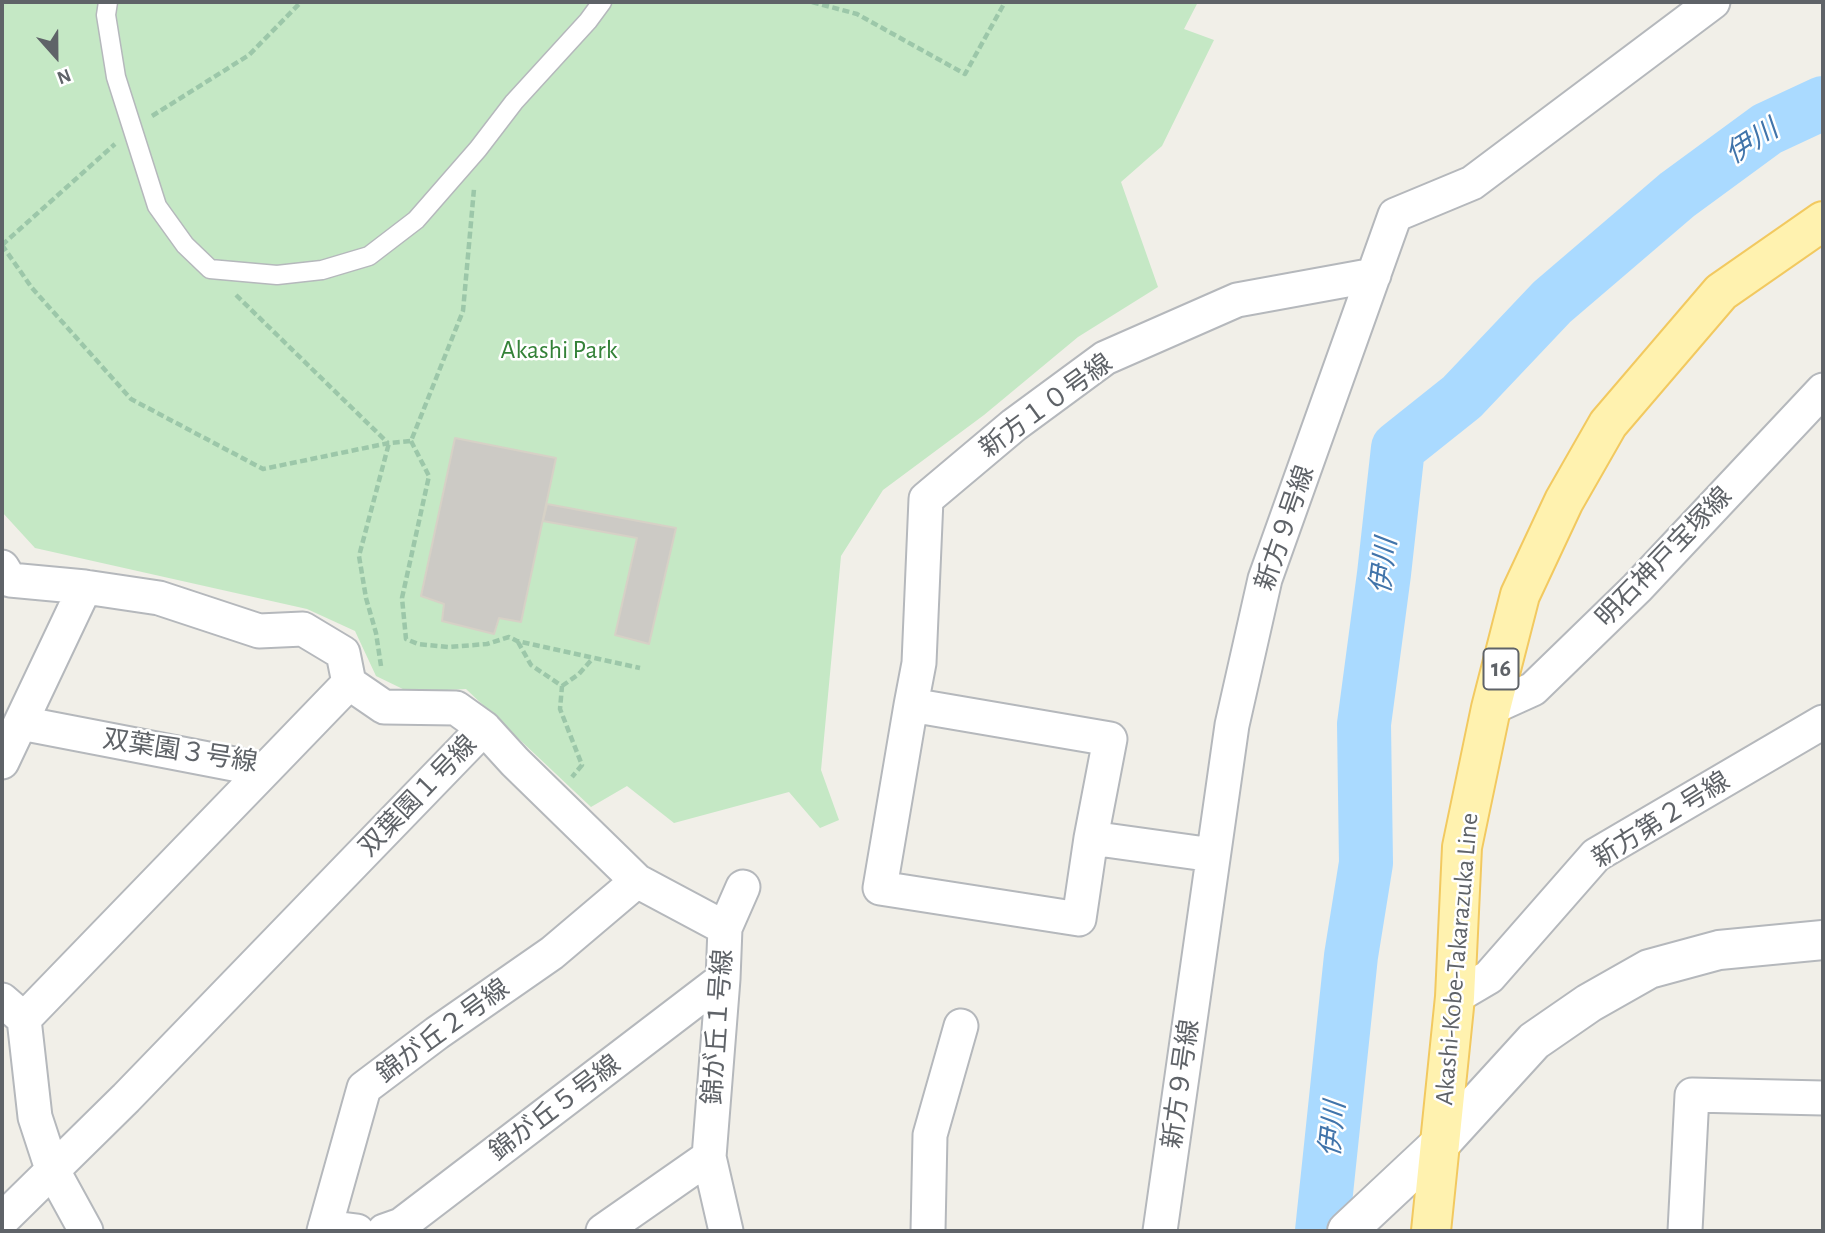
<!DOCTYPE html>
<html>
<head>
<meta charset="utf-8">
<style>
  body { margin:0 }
  #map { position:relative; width:1825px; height:1233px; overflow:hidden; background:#f1efe8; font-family:"Alegreya Sans",sans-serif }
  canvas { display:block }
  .frame { position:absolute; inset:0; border:4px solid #5f6368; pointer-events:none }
  .north { position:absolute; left:21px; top:21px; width:70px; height:70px; -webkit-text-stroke:5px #fff; paint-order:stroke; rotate:159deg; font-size:19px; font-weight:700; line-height:28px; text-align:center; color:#5f6368 }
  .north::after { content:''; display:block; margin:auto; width:24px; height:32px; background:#5f6368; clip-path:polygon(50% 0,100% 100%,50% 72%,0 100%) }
</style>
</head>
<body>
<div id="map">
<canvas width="1825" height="1233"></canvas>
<div class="frame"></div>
<div class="north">N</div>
</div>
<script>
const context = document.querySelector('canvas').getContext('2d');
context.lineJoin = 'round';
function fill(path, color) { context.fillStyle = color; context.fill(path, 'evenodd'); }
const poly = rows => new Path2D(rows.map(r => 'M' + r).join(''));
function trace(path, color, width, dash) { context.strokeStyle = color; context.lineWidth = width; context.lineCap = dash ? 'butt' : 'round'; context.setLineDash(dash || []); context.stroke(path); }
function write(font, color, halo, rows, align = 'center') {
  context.font = font + ' "Alegreya Sans","Noto Sans JP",sans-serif'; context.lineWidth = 5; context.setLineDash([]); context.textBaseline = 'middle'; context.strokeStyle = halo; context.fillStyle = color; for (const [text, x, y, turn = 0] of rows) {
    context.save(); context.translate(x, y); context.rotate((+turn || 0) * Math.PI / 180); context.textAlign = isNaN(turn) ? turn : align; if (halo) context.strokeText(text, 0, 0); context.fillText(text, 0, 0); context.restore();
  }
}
const green = poly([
  [2,2,1198,2,1184,29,1214,40,1162,146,1121,182,1158,287,1078,337,984,415,883,490,841,556,821,770,839,820,820,828,789,792,674,823,627,786,591,807,466,689,409,692,376,676,355,631,307,609,35,548,2,512]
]);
const river = poly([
  [1322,1231,1351,956,1366,863,1364,724,1384,574,1398,448,1462,397,1552,302,1677,195,1767,129,1823,103]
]);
const building = poly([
  [455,438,556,458,521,622,499,618,494,634,442,621,444,604,421,596,455,438],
  [547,504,676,528,649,644,615,635,637,538,543,521,547,504]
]);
const path = poly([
  [812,2,857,14,965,74,1005,2],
  [152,116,249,55,301,2],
  [2,245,32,288,131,399,263,469,389,443,411,441,463,311,474,189],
  [2,245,115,144],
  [236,295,388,443],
  [411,441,429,476,402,598,406,639,418,644,448,647,487,644,509,637,517,641,640,668],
  [518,642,531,665,562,686,560,709,582,765,572,777],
  [381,666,376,633,366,598,359,556,389,443],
  [562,686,579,674,593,658]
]);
const service = poly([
  [108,2,106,15,116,77,157,206,185,245,210,269,277,275,322,270,369,256,416,220,478,149,514,102,588,21,602,2]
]);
const minor = poly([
  [2,567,10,580,85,587,159,598,259,631,303,629,343,653,349,683,384,707,456,708,484,728,126,1098,2,1220],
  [911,705,1110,739,1091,838,1079,919,880,888,911,705,919,663,926,499,1014,425,1105,358,1237,300,1374,275],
  [1491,708,1533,689,1637,588,1823,390],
  [21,723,265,770,349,683],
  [484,728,515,762,637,881,725,928,723,979,709,1157,726,1231],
  [2,762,85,587],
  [1091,838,1213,855],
  [725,928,743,887],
  [1455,997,1489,977,1596,855,1823,722],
  [2,1000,24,1019,35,1117,52,1169,86,1231],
  [24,1019,265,770],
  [325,1227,357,1231],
  [324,1231,364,1088,437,1033,552,953,637,881],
  [384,1231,401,1225,723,979],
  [603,1231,709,1157],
  [928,1231,930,1135,961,1026],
  [1160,1231,1232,725,1265,579,1395,215,1472,183,1713,2],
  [1685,1231,1692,1095,1823,1098]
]);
const tertiary = poly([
  [1347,1231,1440,1144,1534,1041,1589,1003,1649,969,1719,950,1823,940]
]);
const primary = poly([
  [1431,1231,1455,997,1462,847,1491,708,1520,595,1564,501,1608,424,1721,292,1823,221]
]);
const shields = [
  [1501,669,35]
];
const shieldNames = [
  ["16",1501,669]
];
const parkNames = [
  ["Akashi Park",559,350]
];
const streetNames = [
  ["新方１０号線",1046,406,-36],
  ["新方９号線",1285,528,-71],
  ["明石神戸宝塚線",1664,557,-46],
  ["双葉園３号線",180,751,9],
  ["双葉園１号線",418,796,-46],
  ["新方第２号線",1661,820,-32],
  ["Akashi-Kobe-Takarazuka Line",1457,959,-85],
  ["錦が丘１号線",718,1027,-86],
  ["錦が丘２号線",443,1031,-36],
  ["新方９号線",1181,1084,-82],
  ["錦が丘５号線",555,1108,-37]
];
const waterNames = [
  ["伊川",1752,142,-33],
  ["伊川",1384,566,-83],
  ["伊川",1333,1129,-84]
];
fill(green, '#c5e8c5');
trace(river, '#aadaff', 54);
fill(building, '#cccac5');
trace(building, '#d6d1c6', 2);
trace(service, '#b5b8bc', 21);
trace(minor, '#b5b8bc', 37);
trace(tertiary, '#b5b8bc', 42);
trace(primary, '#f2c960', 42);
trace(path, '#9cc7a9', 4.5, [7, 3.5]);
trace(service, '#fff', 18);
trace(minor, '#fff', 33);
trace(tertiary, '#fff', 38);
trace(primary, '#fff2af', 38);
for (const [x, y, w] of shields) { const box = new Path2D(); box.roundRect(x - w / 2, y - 20.5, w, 41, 5); context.fillStyle = '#fff'; context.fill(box); trace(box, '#5f6368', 2); }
write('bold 24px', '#5f6368', null, shieldNames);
write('26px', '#348238', '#fff', parkNames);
write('26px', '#5f6368', '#fff', streetNames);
write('italic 28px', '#4174aa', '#fff', waterNames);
</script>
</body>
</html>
